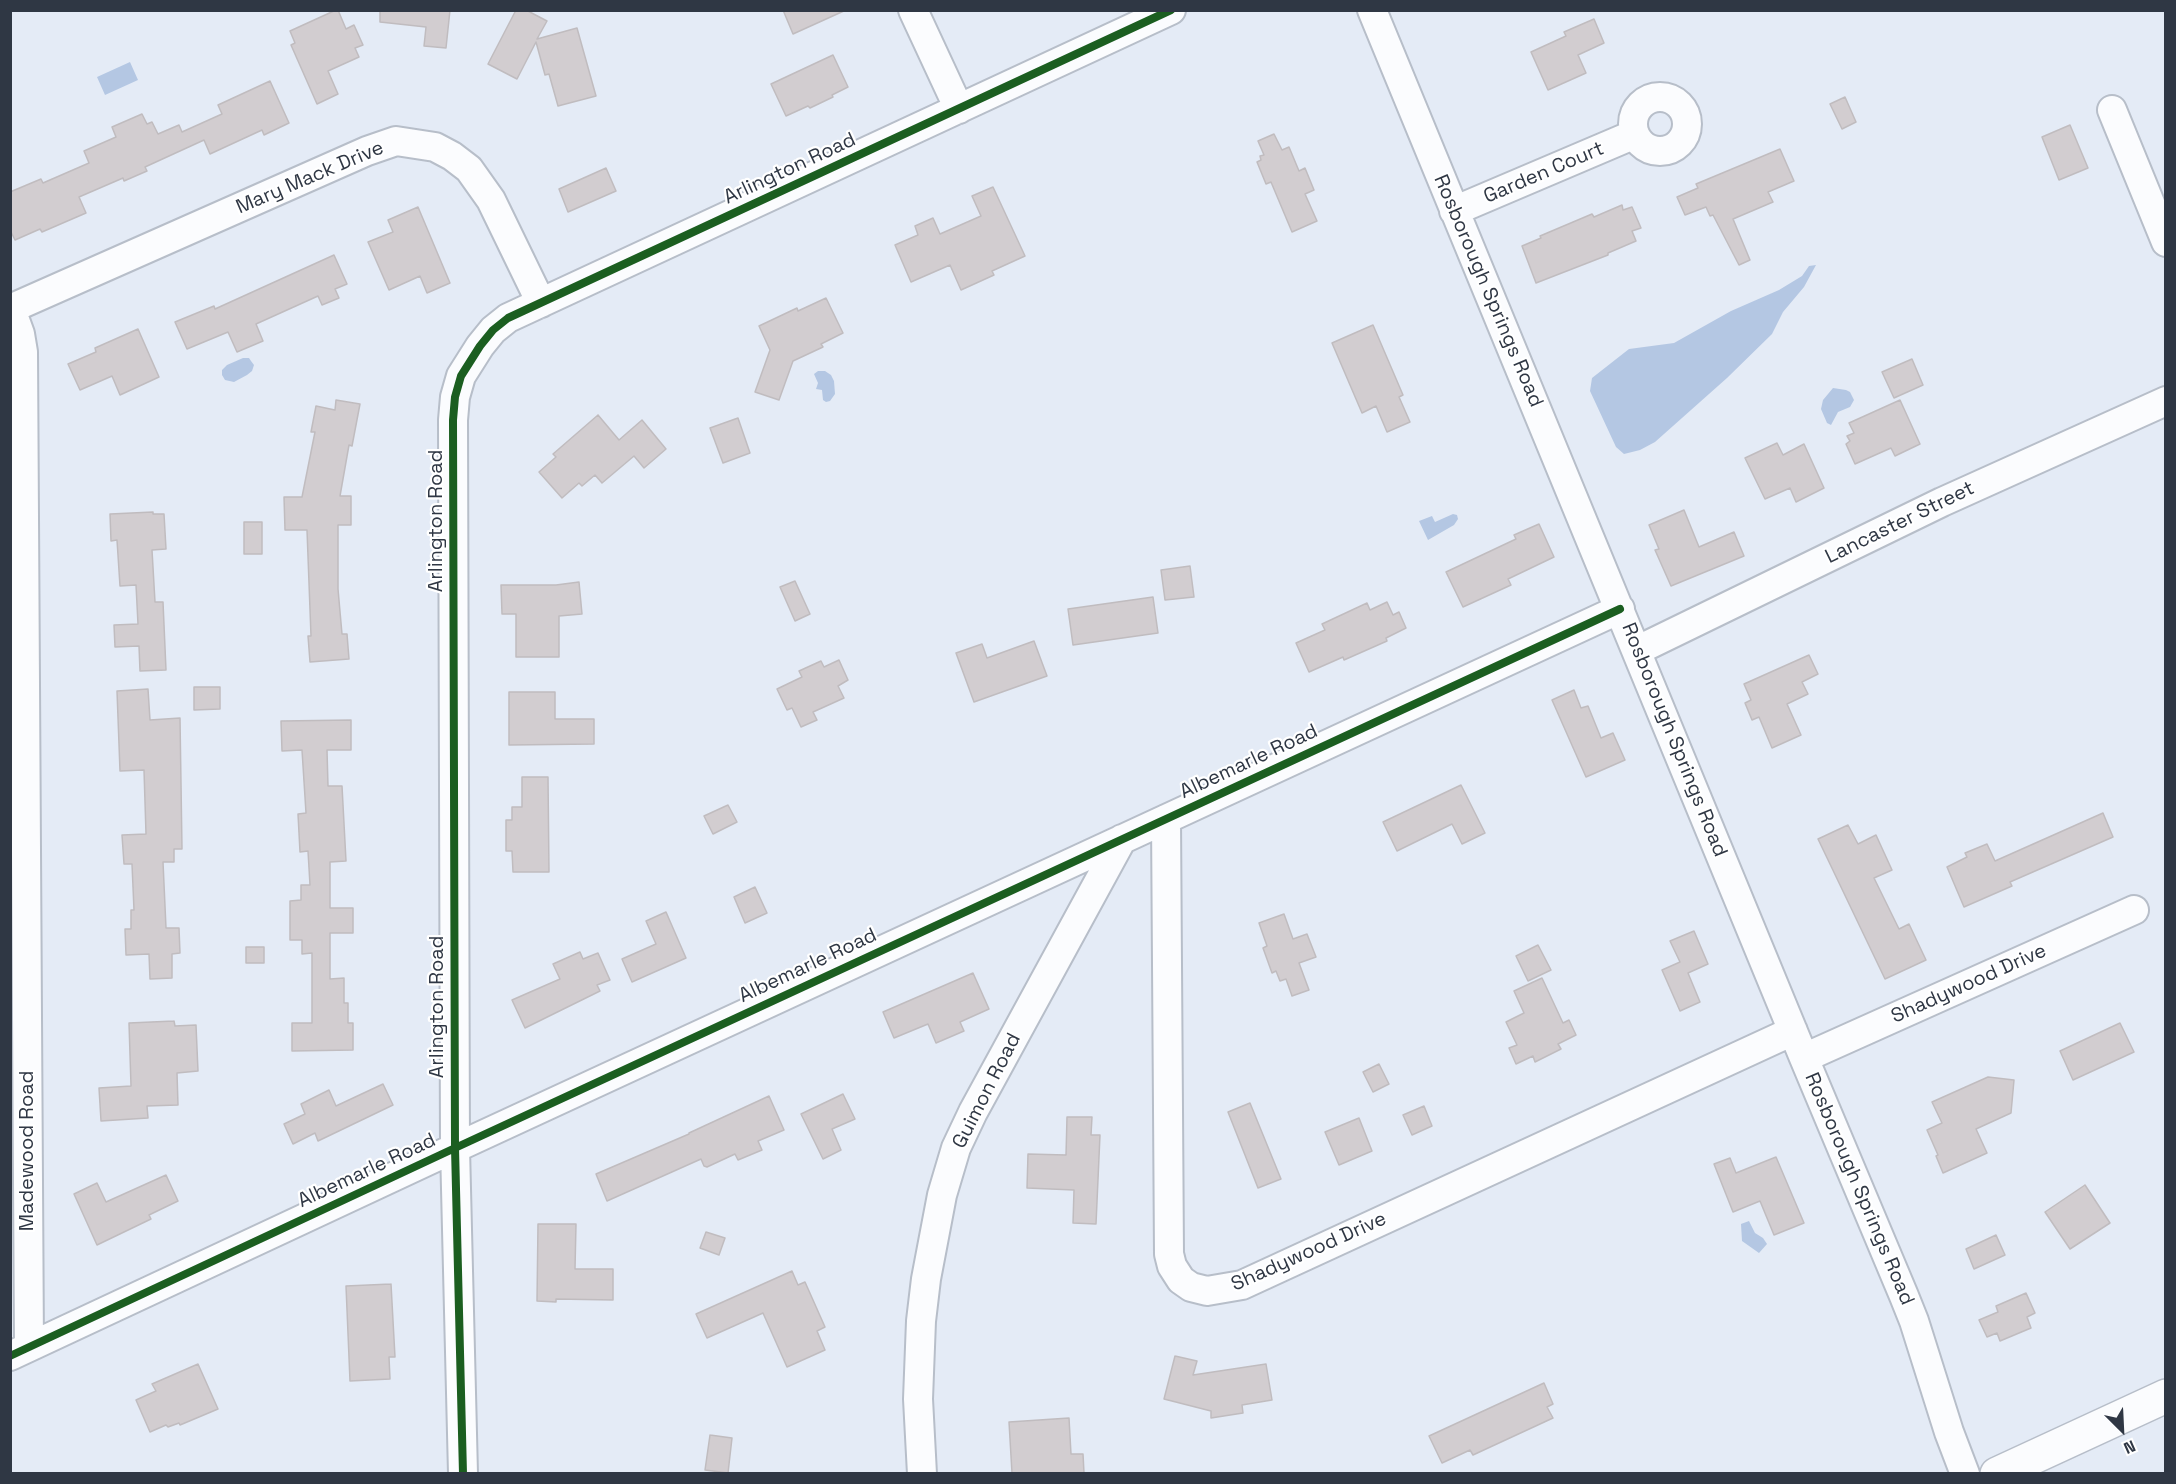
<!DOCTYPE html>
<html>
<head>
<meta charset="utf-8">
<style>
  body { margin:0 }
  #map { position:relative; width:2176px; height:1484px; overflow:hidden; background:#e4ebf6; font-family:"Space Grotesk",sans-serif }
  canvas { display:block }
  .frame { position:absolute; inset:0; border:12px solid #2f3744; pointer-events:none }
  .north { position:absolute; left:2092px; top:1400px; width:60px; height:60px; -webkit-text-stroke:4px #fff; paint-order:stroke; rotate:156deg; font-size:16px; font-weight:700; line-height:24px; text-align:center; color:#2f3744 }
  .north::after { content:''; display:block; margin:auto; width:21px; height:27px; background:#2f3744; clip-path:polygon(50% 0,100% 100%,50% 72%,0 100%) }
</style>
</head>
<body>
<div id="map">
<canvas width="2176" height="1484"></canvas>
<div class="frame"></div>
<div class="north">N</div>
</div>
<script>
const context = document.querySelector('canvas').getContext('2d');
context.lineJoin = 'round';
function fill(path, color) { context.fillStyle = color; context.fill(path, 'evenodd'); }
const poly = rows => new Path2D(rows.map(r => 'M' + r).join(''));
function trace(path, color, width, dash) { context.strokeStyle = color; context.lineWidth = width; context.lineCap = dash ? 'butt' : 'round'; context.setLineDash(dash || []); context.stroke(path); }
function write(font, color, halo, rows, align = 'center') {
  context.font = font + ' "Space Grotesk",sans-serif'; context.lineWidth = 4.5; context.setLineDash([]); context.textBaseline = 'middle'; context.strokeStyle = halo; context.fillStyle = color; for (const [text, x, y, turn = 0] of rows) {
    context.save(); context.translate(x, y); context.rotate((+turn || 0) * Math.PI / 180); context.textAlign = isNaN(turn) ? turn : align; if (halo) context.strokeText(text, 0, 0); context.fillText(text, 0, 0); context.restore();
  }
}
const water = poly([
  [130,62,138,80,105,95,97,77],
  [1816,265,1804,287,1783,312,1772,334,1727,378,1655,442,1640,450,1624,454,1616,447,1590,391,1592,378,1629,349,1674,343,1731,311,1779,290,1802,276,1809,266],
  [243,358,249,358,251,361,254,365,252,371,247,375,234,382,225,380,222,375,222,370,227,365],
  [818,371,825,371,831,375,834,381,835,394,830,401,826,402,823,400,822,390,816,389,818,383,814,374],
  [1833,388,1846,390,1850,392,1854,400,1850,407,1838,412,1831,425,1827,423,1821,409,1823,400],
  [1453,514,1457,515,1458,519,1454,525,1428,540,1419,521,1432,516,1435,522],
  [1749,1221,1755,1233,1763,1238,1767,1244,1759,1253,1742,1241,1741,1224]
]);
const building = poly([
  [336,10,338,10,346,29,354,25,363,45,355,48,359,57,328,71,338,94,317,104,291,45,295,43,290,31,336,10],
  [380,10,450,10,446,48,424,46,426,27,380,22,380,10],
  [516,10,526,10,547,21,537,39,577,28,596,96,558,106,549,74,545,75,536,42,517,79,488,64,516,10],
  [783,10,846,10,793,34,783,10],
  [1594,19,1604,43,1578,55,1586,73,1548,90,1531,52,1566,36,1564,32,1594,19],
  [833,55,848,87,832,95,833,97,810,108,808,106,786,116,771,84,833,55],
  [270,81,289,123,264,135,262,130,210,154,204,140,145,167,147,171,124,181,123,178,79,197,86,213,42,232,40,229,15,240,10,230,10,192,41,179,43,183,89,163,84,151,116,137,112,127,142,114,147,124,152,122,158,134,179,125,182,132,222,114,218,105,270,81],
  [1845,97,1856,122,1842,129,1830,104,1845,97],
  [2070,125,2088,168,2059,180,2042,137,2070,125],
  [1274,134,1282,150,1289,147,1299,171,1305,168,1314,190,1305,194,1317,221,1292,232,1271,182,1266,184,1257,162,1261,160,1260,156,1264,155,1258,141,1274,134],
  [1780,149,1794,181,1768,192,1773,202,1733,219,1750,260,1739,265,1713,215,1710,216,1706,207,1685,215,1677,197,1698,188,1696,184,1780,149],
  [606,168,616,191,568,212,559,189,606,168],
  [993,187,1025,256,992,271,994,275,961,290,950,265,911,282,895,245,918,235,915,226,933,218,940,234,981,216,972,196,993,187],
  [1622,205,1623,210,1632,207,1641,228,1632,231,1636,241,1608,253,1608,255,1536,283,1522,246,1541,238,1540,236,1592,214,1594,217,1622,205],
  [418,207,450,283,427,293,420,276,389,290,368,242,393,232,388,220,418,207],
  [334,255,347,284,335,289,339,298,322,305,318,296,256,324,263,341,237,352,228,332,187,349,175,322,214,306,215,309,334,255],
  [826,298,843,333,821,344,823,347,793,361,779,400,755,392,770,350,759,326,797,308,798,311,826,298],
  [1373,325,1403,395,1399,397,1410,422,1387,432,1376,406,1362,413,1332,343,1373,325],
  [138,329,159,377,120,395,112,376,80,390,68,364,96,352,95,348,138,329],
  [1912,359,1923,385,1894,398,1882,372,1912,359],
  [336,400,360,404,352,446,349,445,340,496,351,496,351,525,338,525,338,589,342,634,347,634,349,659,310,662,308,636,311,636,307,530,285,530,284,497,302,497,315,432,311,432,316,406,335,410,336,400],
  [1900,400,1920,444,1895,456,1891,448,1855,464,1846,444,1850,441,1847,436,1854,433,1849,423,1900,400],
  [598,415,619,440,642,420,666,449,644,468,634,456,602,483,595,475,582,486,579,483,562,498,539,472,556,457,553,454,598,415],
  [738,418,750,453,723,463,710,428,738,418],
  [1777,443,1783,455,1804,444,1824,488,1796,502,1790,488,1765,499,1745,458,1777,443],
  [1684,510,1699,547,1734,532,1744,556,1671,586,1655,550,1659,549,1649,525,1684,510],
  [153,512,153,514,164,514,166,549,152,550,155,602,163,602,166,670,140,671,139,646,115,647,114,625,138,624,136,585,120,586,117,540,111,541,110,514,153,512],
  [244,522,262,522,262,554,244,554,244,522],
  [1539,524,1554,557,1508,579,1511,585,1463,607,1446,572,1516,539,1514,535,1539,524],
  [1190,566,1194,597,1165,600,1161,570,1190,566],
  [795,581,810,614,795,621,780,587,795,581],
  [579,582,582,614,559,616,559,657,516,657,516,614,502,614,501,585,556,585,579,582],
  [1153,597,1158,633,1073,645,1068,609,1153,597],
  [1387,602,1393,615,1399,612,1406,628,1386,638,1387,641,1344,660,1343,657,1309,672,1296,643,1325,630,1322,624,1367,603,1370,610,1387,602],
  [1034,641,1047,676,974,702,956,653,982,644,987,658,1034,641],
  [1809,655,1818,674,1802,682,1808,694,1787,704,1801,735,1772,748,1759,717,1752,720,1745,703,1751,700,1744,684,1809,655],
  [839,660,848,680,838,686,844,698,813,712,817,720,801,727,792,708,787,710,777,689,802,677,799,671,821,661,824,667,839,660],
  [194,687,220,687,220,709,194,710,194,687],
  [148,689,150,720,180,718,182,849,174,849,174,862,163,862,166,928,179,928,180,953,172,954,172,978,150,979,149,954,126,955,125,929,131,929,131,910,134,910,132,864,124,864,122,835,146,834,144,770,120,771,117,691,148,689],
  [1574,690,1581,708,1588,706,1601,738,1613,733,1625,760,1586,777,1552,700,1574,690],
  [509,692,555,692,555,719,594,719,594,744,509,745,509,692],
  [351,720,351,750,327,750,328,786,342,786,346,861,330,862,330,908,353,908,353,933,330,933,330,979,344,978,344,1003,348,1003,348,1023,353,1023,353,1050,292,1051,292,1023,312,1023,312,953,302,954,302,940,290,940,290,901,301,900,301,885,310,885,308,851,300,852,298,814,306,813,302,750,282,751,281,721,351,720],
  [522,777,548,777,549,872,513,872,512,851,506,851,506,820,512,820,512,807,522,807,522,777],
  [1461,785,1485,833,1462,844,1452,824,1397,851,1383,822,1461,785],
  [728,805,737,822,713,834,704,816,728,805],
  [2103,813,2113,837,2010,882,2012,886,1964,907,1947,867,1967,857,1965,853,1987,844,1995,861,2103,813],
  [1848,825,1858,844,1876,835,1892,870,1874,878,1899,929,1909,924,1926,960,1885,979,1818,839,1848,825],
  [755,887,767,913,745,923,734,897,755,887],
  [666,912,686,958,632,982,622,959,656,944,646,921,666,912],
  [1284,914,1293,939,1307,934,1316,957,1299,963,1309,990,1292,996,1286,979,1280,981,1276,971,1272,973,1263,948,1267,946,1259,923,1284,914],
  [1694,931,1708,964,1688,973,1700,1002,1680,1011,1662,970,1680,962,1670,941,1694,931],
  [1538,945,1551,970,1528,981,1516,956,1538,945],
  [246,947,264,947,264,963,246,963,246,947],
  [580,952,583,959,598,953,610,980,597,985,600,991,525,1028,512,1000,560,979,553,964,580,952],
  [973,973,989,1009,960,1022,964,1031,936,1043,928,1024,894,1038,883,1012,973,973],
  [1542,978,1563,1023,1569,1020,1576,1035,1558,1044,1561,1049,1535,1062,1533,1056,1516,1064,1509,1048,1517,1045,1506,1022,1524,1013,1514,991,1542,978],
  [174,1021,175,1026,196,1025,198,1071,177,1073,178,1105,147,1106,148,1118,101,1121,99,1088,131,1086,129,1023,174,1021],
  [2120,1023,2134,1052,2073,1080,2060,1051,2120,1023],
  [1379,1064,1389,1084,1373,1092,1363,1072,1379,1064],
  [1988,1077,2014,1080,2011,1113,1976,1129,1987,1153,1943,1173,1936,1156,1938,1155,1927,1130,1942,1123,1932,1102,1988,1077],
  [383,1084,393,1105,318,1141,315,1133,293,1144,284,1124,305,1114,301,1104,329,1090,336,1106,383,1084],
  [843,1094,855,1119,832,1129,841,1150,823,1159,801,1114,843,1094],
  [769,1096,784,1130,758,1141,762,1150,738,1160,735,1154,707,1167,704,1166,701,1159,607,1201,596,1174,689,1134,689,1133,769,1096],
  [1250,1103,1281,1179,1258,1188,1228,1112,1250,1103],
  [1424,1106,1432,1126,1412,1135,1403,1115,1424,1106],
  [1067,1117,1092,1117,1091,1135,1100,1135,1096,1224,1073,1223,1074,1190,1027,1188,1028,1154,1066,1155,1067,1117],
  [1359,1118,1372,1151,1339,1165,1325,1132,1359,1118],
  [1776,1157,1804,1223,1774,1235,1760,1201,1733,1212,1714,1164,1730,1158,1736,1173,1776,1157],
  [166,1175,178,1201,149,1215,151,1219,97,1245,74,1194,97,1183,106,1202,166,1175],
  [2085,1185,2110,1223,2070,1249,2045,1212,2085,1185],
  [538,1224,576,1224,575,1269,613,1269,613,1300,556,1299,556,1302,537,1301,538,1224],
  [706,1232,725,1238,719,1255,700,1248,706,1232],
  [1996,1235,2005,1255,1974,1269,1966,1249,1996,1235],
  [792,1271,798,1285,805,1282,825,1327,817,1331,825,1350,787,1367,763,1313,707,1338,696,1314,792,1271],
  [391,1284,395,1357,389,1357,390,1379,350,1381,346,1286,391,1284],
  [2026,1293,2035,1313,2027,1317,2031,1328,2000,1341,1997,1333,1987,1337,1979,1320,1998,1312,1996,1306,2026,1293],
  [1175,1356,1197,1361,1193,1375,1266,1364,1272,1400,1242,1405,1243,1413,1211,1418,1211,1411,1164,1399,1175,1356],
  [198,1364,218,1409,180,1425,179,1423,168,1427,166,1425,150,1432,136,1400,156,1391,152,1384,198,1364],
  [1544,1383,1553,1404,1547,1407,1553,1418,1473,1455,1470,1450,1442,1463,1429,1436,1544,1383],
  [1069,1418,1071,1454,1083,1454,1084,1473,1012,1473,1009,1422,1069,1418],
  [710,1435,732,1438,728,1473,705,1470,710,1435]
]);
const minor = poly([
  [913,10,959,109],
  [1372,10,1804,1058,1904,1296,1914,1321,1949,1432,1965,1474],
  '1633 124a27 27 0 1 1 54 0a27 27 0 1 1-54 0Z',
  [2112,110,2166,242],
  [1454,211,1635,134],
  [10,309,367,151,396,141,435,147,452,156,469,169,491,200,541,303],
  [11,309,20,334,23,352,29,1347],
  [1638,650,1942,502,2166,401],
  [1166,819,1169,1254,1172,1266,1181,1280,1191,1287,1207,1291,1242,1285,1793,1031],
  [1804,1058,2134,910],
  [10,1356,455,1148,1620,609],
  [463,1474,455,1148,453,420,455,397,461,376,480,346,493,330,508,318,1171,10],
  [922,1474,918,1399,921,1321,926,1279,942,1195,956,1148,973,1112,1122,839]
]);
const major = poly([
  [1997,1474,2166,1396]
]);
const cycleway = poly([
  [10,1356,455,1148,1620,609],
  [463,1474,455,1148,453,420,455,397,461,376,480,346,493,330,508,318,1171,10]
]);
const streetNames = [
  ["Arlington Road",790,169,-25],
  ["Garden Court",1544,173,-23],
  ["Mary Mack Drive",310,178,-23],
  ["Rosborough Springs Road",1488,291,67],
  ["Arlington Road",437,521,-90],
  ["Lancaster Street",1900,523,-26],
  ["Rosborough Springs Road",1674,740,68],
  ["Albemarle Road",1249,762,-25],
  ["Albemarle Road",808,966,-25],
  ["Shadywood Drive",1969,984,-24],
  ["Arlington Road",438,1007,-90],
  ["Guimon Road",987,1091,-63],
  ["Madewood Road",28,1151,-90],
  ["Albemarle Road",367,1171,-25],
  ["Rosborough Springs Road",1859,1189,67],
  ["Shadywood Drive",1309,1252,-24]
];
fill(water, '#b4c7e3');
fill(building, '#d2cdd0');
trace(building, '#c0bcbf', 1.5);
trace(minor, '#b7bec9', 32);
trace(major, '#b7bec9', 36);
trace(minor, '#fbfcfe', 28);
trace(major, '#fbfcfe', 33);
trace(cycleway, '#1b5e20', 8);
write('20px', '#2f3744', '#fff', streetNames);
</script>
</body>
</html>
